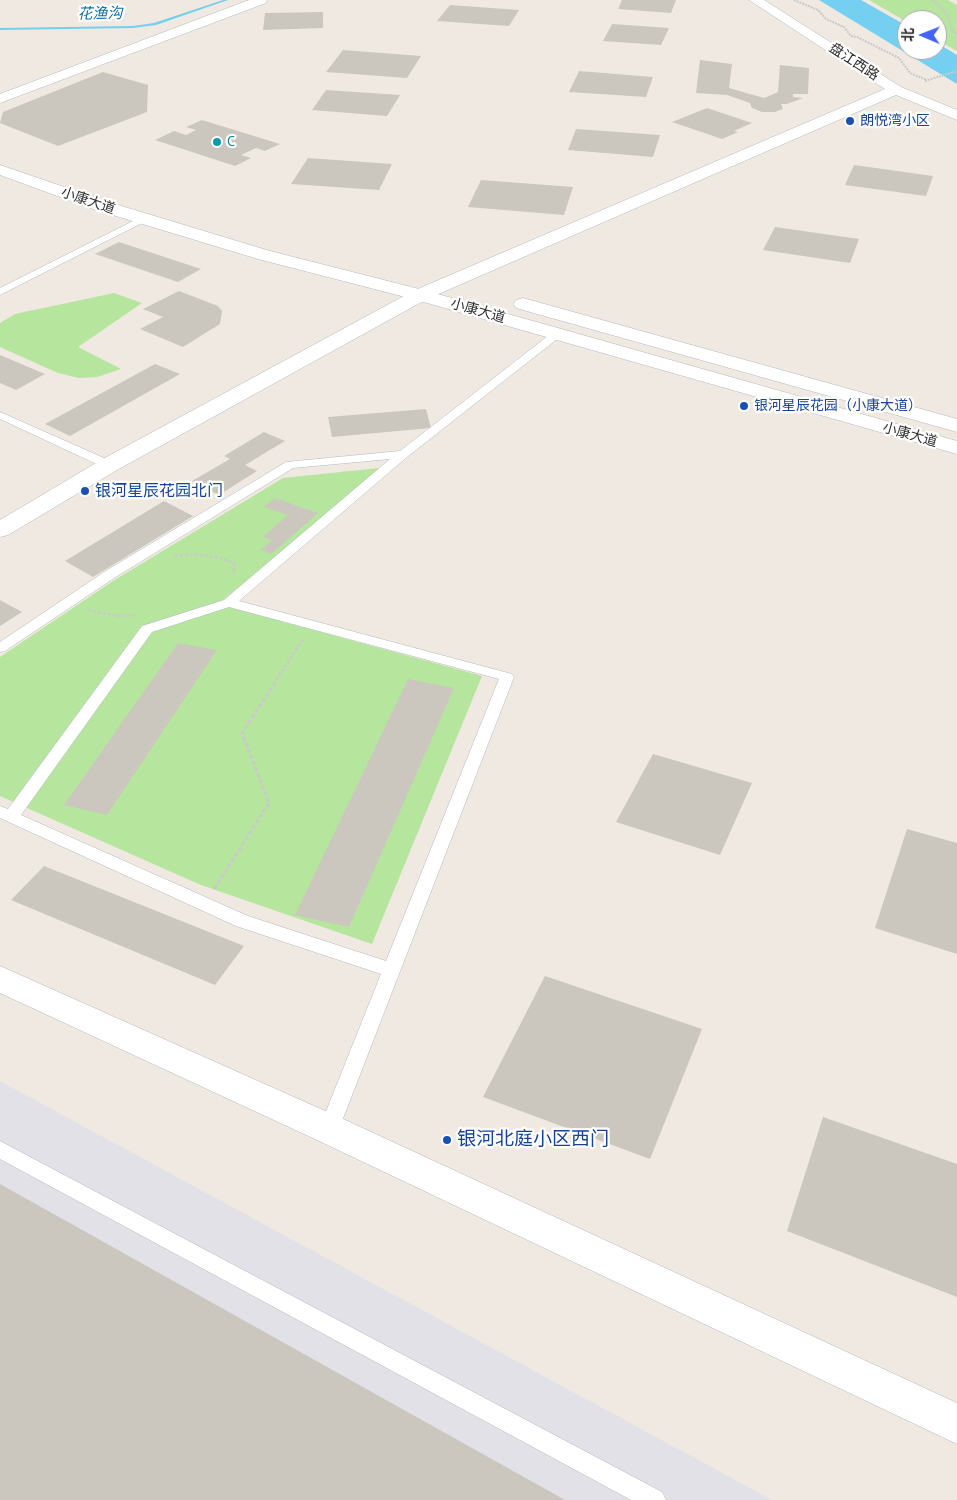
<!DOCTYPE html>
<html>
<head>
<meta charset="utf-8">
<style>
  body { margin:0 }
  #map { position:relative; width:957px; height:1500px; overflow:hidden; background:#efe9e1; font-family:"PT Sans","Noto Sans SC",sans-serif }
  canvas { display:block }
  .north { position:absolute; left:897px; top:10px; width:50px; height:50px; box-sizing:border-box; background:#fff; border:1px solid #ababab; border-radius:50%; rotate:271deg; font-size:14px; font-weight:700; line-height:20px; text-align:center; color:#2e2e2e }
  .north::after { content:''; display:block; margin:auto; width:18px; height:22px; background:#4264fb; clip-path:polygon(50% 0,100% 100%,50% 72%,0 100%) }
</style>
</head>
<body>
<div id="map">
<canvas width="957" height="1500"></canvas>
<div class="north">北</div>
</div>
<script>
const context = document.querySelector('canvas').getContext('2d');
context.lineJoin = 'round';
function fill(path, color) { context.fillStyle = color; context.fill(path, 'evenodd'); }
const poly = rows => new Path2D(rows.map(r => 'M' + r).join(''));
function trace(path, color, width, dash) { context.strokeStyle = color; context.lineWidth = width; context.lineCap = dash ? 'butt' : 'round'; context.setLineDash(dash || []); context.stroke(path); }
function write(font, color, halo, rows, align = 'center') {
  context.font = font + ' "PT Sans","Noto Sans SC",sans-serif'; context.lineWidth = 4.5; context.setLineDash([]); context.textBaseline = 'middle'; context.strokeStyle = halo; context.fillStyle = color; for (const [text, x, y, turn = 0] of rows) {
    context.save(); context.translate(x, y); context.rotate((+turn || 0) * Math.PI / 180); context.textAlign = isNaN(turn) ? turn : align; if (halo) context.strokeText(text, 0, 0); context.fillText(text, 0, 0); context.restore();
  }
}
const industrial = poly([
  [0,1081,772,1500,0,1500]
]);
const green = poly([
  [869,0,948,0,957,5,957,51,937,40,937,20,907,20,907,22],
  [114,293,142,303,78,347,121,369,97,377,79,378,58,373,0,347,0,323,15,314],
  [389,467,218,604,482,676,372,944,201,885,0,796,0,657,113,581,283,478]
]);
const water = poly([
  [819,0,861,0,907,26,907,50,937,50,937,43,957,55,957,84]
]);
const stream = poly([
  [223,0,228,0,156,25,133,28,0,30,0,28,133,26,154,23,223,0]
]);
const building = poly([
  [622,0,676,0,671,13,618,9],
  [450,5,519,10,509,26,437,21],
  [323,12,323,28,263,30,265,13],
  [612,24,669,28,661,45,603,41],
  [343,50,421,56,407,78,326,72],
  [700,60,732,64,729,88,764,98,778,92,780,65,809,68,808,94,793,94,793,97,803,98,787,104,781,104,783,109,775,112,762,112,752,108,750,103,727,95,696,93],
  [579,71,653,77,646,97,569,92],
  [103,72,148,85,147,112,58,146,0,123,3,112],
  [326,90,400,95,387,116,312,110],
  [707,108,752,123,734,131,738,132,722,139,672,122],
  [202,120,280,144,265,151,256,148,241,155,251,158,235,166,155,140,174,131,186,135,196,130,186,127],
  [576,129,660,135,653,157,568,150],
  [308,158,392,164,379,190,291,184],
  [854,165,933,176,926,196,845,185],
  [481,180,573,187,564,215,468,207],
  [775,227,859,239,850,263,763,250],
  [119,242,201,269,178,282,95,254],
  [179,291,218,306,222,311,220,324,183,347,140,329,163,317,143,309],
  [0,355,45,374,16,390,0,383],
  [155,364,180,374,70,436,45,424],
  [426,409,431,428,332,437,328,417],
  [264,432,285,441,245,465,257,471,219,495,192,481,230,459,224,456],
  [274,498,318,513,271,554,261,550,272,540,263,537,288,515,264,507],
  [164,501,193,516,93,577,65,561],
  [0,600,22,612,0,626],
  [178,643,217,650,107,815,64,805],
  [408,679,454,688,349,927,295,915],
  [653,754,752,783,720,855,616,822],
  [907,829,957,843,957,954,875,928],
  [44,866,244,946,215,985,11,900],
  [545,976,702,1029,650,1159,483,1097],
  [823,1117,957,1164,957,1297,787,1231],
  [0,1184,565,1500,0,1500]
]);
const pathFar2 = poly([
  [794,0,818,10,826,19,844,27,851,36,857,37,899,58,910,73,927,80],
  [932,0,942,8,948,17,953,32,957,33],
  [925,81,957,71]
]);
const pathFar1 = poly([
  [175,556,194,554,217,557,234,563,234,574],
  [88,610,119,616,136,615],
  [274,684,303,639]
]);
const path = poly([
  [214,889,269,803,242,733,275,683]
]);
const service = poly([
  [143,216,146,217,146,221,0,295,0,288,143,216],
  [557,331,562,334,561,336,407,457,239,601,512,674,514,677,339,1129,336,1135,329,1137,322,1135,319,1129,381,974,236,926,0,818,0,806,8,809,142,626,224,600,390,459,293,468,114,578,5,651,0,652,0,642,104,572,286,462,400,451,553,332,557,331],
  [229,607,499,679,386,961,248,916,21,815,152,632,229,607],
  [0,412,113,462,115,465,109,469,105,468,0,419,0,412],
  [0,1141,662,1492,666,1500,631,1500,0,1159,0,1141]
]);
const minor = poly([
  [249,0,267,0,266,3,0,103,0,94,249,0],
  [0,966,341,1118,957,1403,957,1444,317,1140,0,993,0,966]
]);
const tertiary = poly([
  [749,0,764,0,901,87,957,110,957,120,896,95,427,299,117,470,8,535,0,537,0,520,101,460,413,291,885,89,749,0]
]);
const secondary = poly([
  [0,165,105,201,270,251,427,291,957,441,957,454,413,299,258,259,93,209,0,175,0,165],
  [523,298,957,419,957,432,516,308,514,304,516,300,523,298]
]);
const markers = [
  [850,121,5,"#1a4fb4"],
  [217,142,5,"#0f9aa8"],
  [744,406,5,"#1a4fb4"],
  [85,491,5,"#1a4fb4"],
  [447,1140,5,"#1a4fb4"]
];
const farStreetnames = [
  ["盘江西路",854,62,33],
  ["小康大道",88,201,19],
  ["小康大道",478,311,16],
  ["小康大道",910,435,16]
];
const farTransitnames = [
  ["朗悦湾小区",860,121],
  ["银河星辰花园（小康大道）",754,406]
];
const farCulturenames = [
  ["C",227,142]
];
const farWaternames = [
  ["花渔沟",100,14,-1]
];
const transitNames = [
  ["银河星辰花园北门",95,491]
];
const nearTransitnames = [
  ["银河北庭小区西门",457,1140]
];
fill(industrial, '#e3e1e8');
fill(green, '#b6e59e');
fill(water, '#75cff0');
fill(stream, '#75cff0');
fill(building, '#cbc7bf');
trace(service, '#b4b7c1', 1);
trace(minor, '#b4b7c1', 1);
trace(tertiary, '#b4b7c1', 1);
trace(secondary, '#b4b7c1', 1);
trace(pathFar2, '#c9c9c9', 2, [2, 1]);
trace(pathFar1, '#c9c9c9', 2.5, [3, 2]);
trace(path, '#c9c9c9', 3, [4, 2.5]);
fill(service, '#fff');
fill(minor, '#fff');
fill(tertiary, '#fff');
fill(secondary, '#fff');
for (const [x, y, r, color] of markers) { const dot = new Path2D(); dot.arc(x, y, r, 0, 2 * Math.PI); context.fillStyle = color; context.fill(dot); trace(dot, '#fff', 2); }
write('14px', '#2e2e2e', '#fff', farStreetnames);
write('14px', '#164399', '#fff', farTransitnames, 'left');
write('14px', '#0d838f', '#fff', farCulturenames, 'left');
write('italic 15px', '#0d6fa3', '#fff', farWaternames);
write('16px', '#164399', '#fff', transitNames, 'left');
write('19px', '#164399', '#fff', nearTransitnames, 'left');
</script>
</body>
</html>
